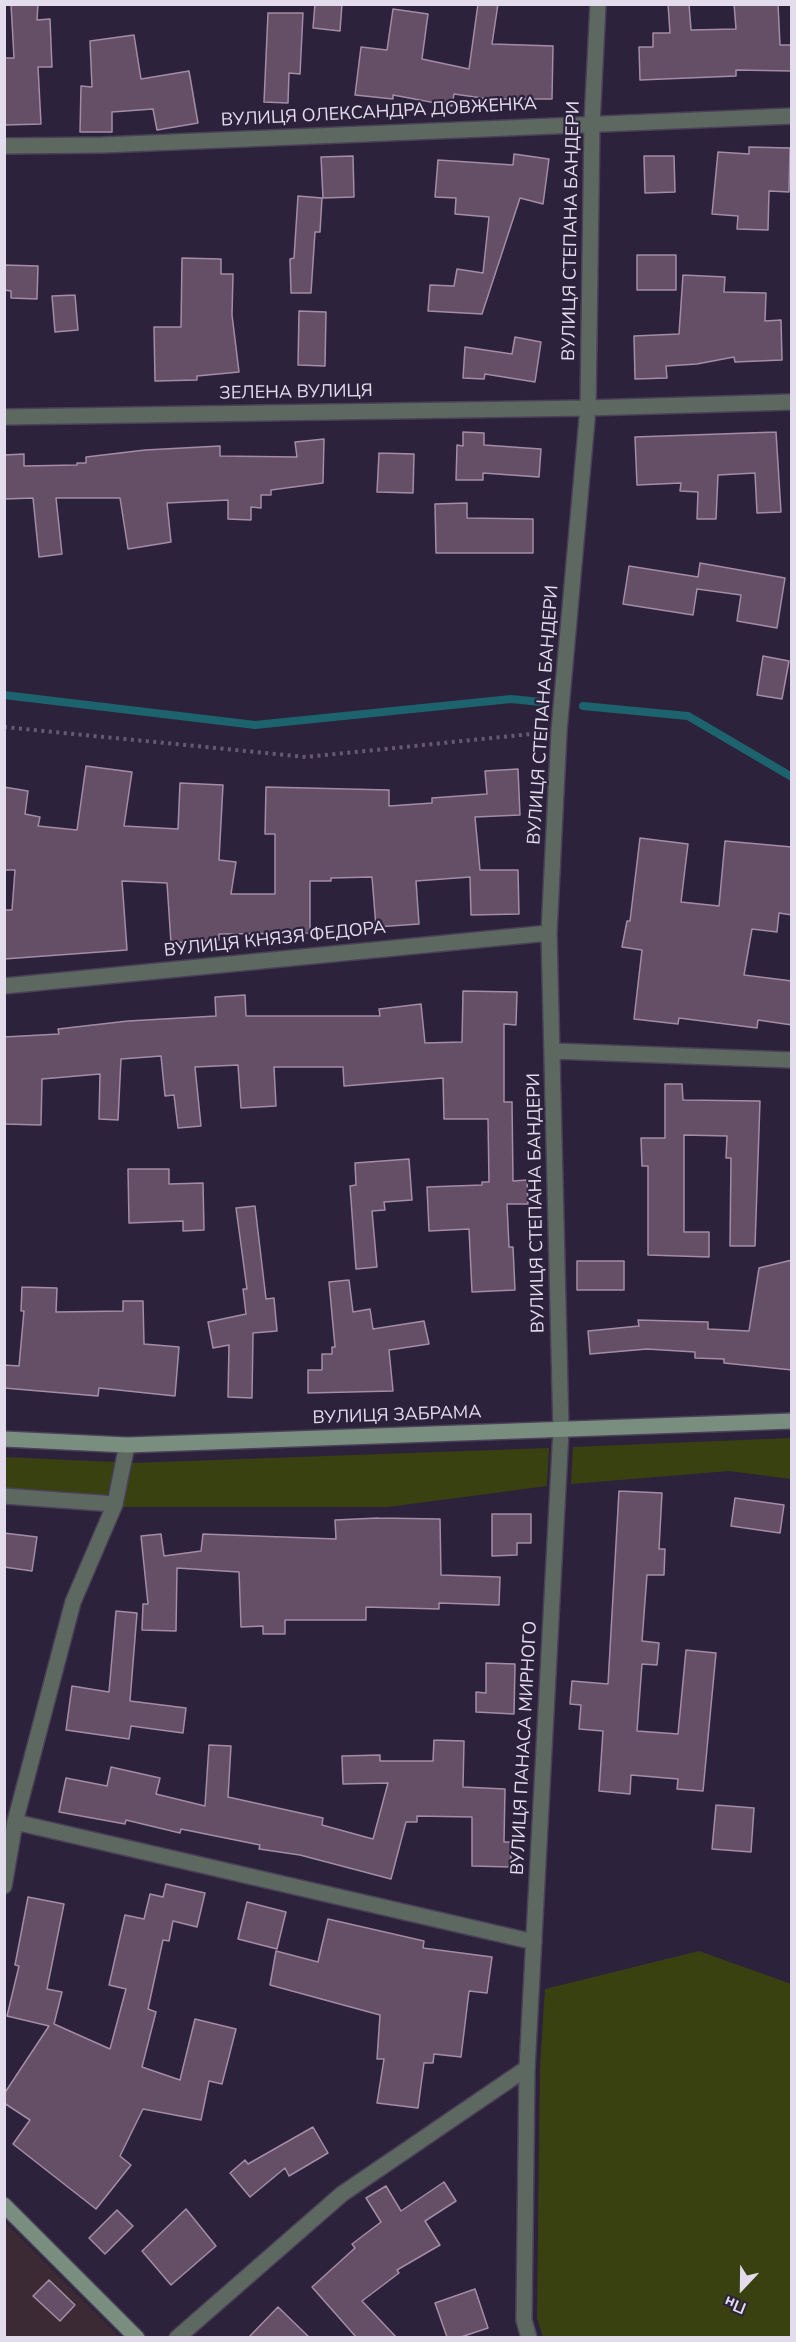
<!DOCTYPE html>
<html>
<head>
<meta charset="utf-8">
<style>
  body { margin:0 }
  #map { position:relative; width:796px; height:2342px; overflow:hidden; background:#2d223b; font-family:"Nunito Sans",sans-serif }
  canvas { display:block }
  .frame { position:absolute; inset:0; border:6px solid #e2dced; pointer-events:none }
  .north { position:absolute; left:712px; top:2258px; width:60px; height:60px; -webkit-text-stroke:4px #2d223b; paint-order:stroke; rotate:202deg; font-size:16px; font-weight:700; line-height:24px; text-align:center; color:#e2dced }
  .north::after { content:''; display:block; margin:auto; width:21px; height:27px; background:#e2dced; clip-path:polygon(50% 0,100% 100%,50% 72%,0 100%) }
</style>
</head>
<body>
<div id="map">
<canvas width="796" height="2342"></canvas>
<div class="frame"></div>
<div class="north">Пн</div>
</div>
<script>
const context = document.querySelector('canvas').getContext('2d');
context.lineJoin = 'round';
function fill(path, color) { context.fillStyle = color; context.fill(path, 'evenodd'); }
const poly = rows => new Path2D(rows.map(r => 'M' + r).join(''));
function trace(path, color, width, dash) { context.strokeStyle = color; context.lineWidth = width; context.lineCap = dash ? 'butt' : 'round'; context.setLineDash(dash || []); context.stroke(path); }
function write(font, color, halo, rows, align = 'center') {
  context.font = font + ' "Nunito Sans",sans-serif'; context.lineWidth = 4.5; context.setLineDash([]); context.textBaseline = 'middle'; context.strokeStyle = halo; context.fillStyle = color; for (const [text, x, y, turn = 0] of rows) {
    context.save(); context.translate(x, y); context.rotate((+turn || 0) * Math.PI / 180); context.textAlign = isNaN(turn) ? turn : align; if (halo) context.strokeText(text, 0, 0); context.fillText(text, 0, 0); context.restore();
  }
}
const commercial = poly([
  [5,2222,120,2337,5,2337]
]);
const green = poly([
  [791,1438,791,1479,729,1471,571,1484,573,1447],
  [549,1448,547,1486,388,1507,123,1507,132,1463],
  [4,1457,115,1462,107,1496,5,1488],
  [699,1951,791,1984,791,2337,543,2337,537,2318,540,2066,545,1989]
]);
const stream = poly([
  [4,695,255,725,511,699,541,702],
  [583,706,688,716,792,777]
]);
const building = poly([
  [11,4,38,4,37,20,50,19,52,67,38,67,41,124,4,125,4,58,14,58,11,4],
  [315,4,342,4,340,31,313,28,315,4],
  [478,4,498,4,492,44,553,46,552,99,489,99,454,94,452,106,393,95,393,99,355,95,361,47,387,50,393,9,428,14,422,59,469,69,478,4],
  [668,4,689,4,691,30,736,29,734,4,778,4,780,45,792,45,792,71,736,70,736,76,640,80,639,47,653,47,653,33,670,33,668,4],
  [268,13,303,13,300,74,289,73,288,103,264,102,268,13],
  [134,35,141,79,189,71,198,123,157,130,153,109,112,112,112,132,80,132,81,86,92,87,90,41,134,35],
  [749,147,790,148,789,192,769,191,768,230,737,229,738,216,712,214,718,152,749,154,749,147],
  [514,154,549,159,543,204,520,198,482,314,428,311,430,285,454,286,457,269,483,273,489,217,455,214,456,198,435,197,438,160,513,165,514,154],
  [353,156,354,197,323,198,321,157,353,156],
  [644,156,674,156,675,192,645,193,644,156],
  [298,196,322,198,320,232,315,232,311,293,291,293,290,259,294,258,298,196],
  [637,255,676,255,676,290,637,290,637,255],
  [182,258,221,259,221,274,233,274,232,315,239,372,197,376,197,380,155,381,154,327,181,327,182,258],
  [4,265,38,266,37,299,11,298,11,291,4,290,4,265],
  [683,275,725,277,724,292,766,293,765,321,781,320,782,360,735,362,734,357,697,364,666,366,667,378,635,379,634,336,679,334,683,275],
  [75,295,78,330,55,332,52,296,75,295],
  [299,311,326,312,325,366,298,365,299,311],
  [515,337,541,342,535,382,485,374,484,379,463,378,465,347,512,354,515,337],
  [463,432,484,433,484,445,541,449,539,477,483,473,483,480,456,480,457,445,463,446,463,432],
  [776,432,781,512,757,513,755,473,718,475,716,519,697,519,698,492,680,491,681,483,637,485,635,437,776,432],
  [324,439,323,483,271,490,271,495,261,495,261,508,251,507,251,520,228,519,228,500,167,503,171,542,128,549,120,498,56,498,62,554,39,557,33,498,4,499,4,455,24,454,24,466,77,465,77,463,86,463,86,457,145,450,220,446,220,456,297,457,295,442,324,439],
  [379,453,414,454,413,493,377,492,379,453],
  [467,503,467,518,533,519,533,553,436,553,435,504,467,503],
  [700,563,785,578,777,628,737,621,741,595,697,589,693,615,623,604,629,566,698,577,700,563],
  [763,656,789,661,782,699,757,695,763,656],
  [86,766,132,772,124,826,178,829,180,783,223,785,219,860,236,862,231,894,275,894,275,834,265,834,266,787,389,790,389,806,432,803,432,798,487,794,485,771,518,769,520,815,475,817,480,870,518,870,519,914,471,915,470,877,416,881,419,924,376,927,372,877,331,878,331,881,310,881,310,933,219,934,219,940,171,943,167,883,122,881,127,950,4,959,4,910,12,910,15,870,4,870,4,787,28,791,25,814,40,817,38,826,77,830,86,766],
  [640,838,688,844,681,902,719,906,725,841,792,847,792,915,779,913,777,932,752,929,744,975,792,981,792,1025,758,1020,757,1028,679,1018,678,1024,634,1019,642,950,622,947,627,921,630,921,640,838],
  [463,991,517,992,516,1025,504,1024,504,1102,512,1102,513,1181,527,1180,528,1204,507,1204,509,1247,513,1247,515,1290,472,1292,469,1229,429,1231,427,1187,482,1185,482,1182,489,1182,488,1119,444,1119,443,1078,344,1086,343,1067,274,1067,276,1106,241,1108,238,1065,195,1067,201,1126,178,1128,174,1095,165,1096,161,1056,121,1059,118,1120,99,1119,100,1074,42,1079,41,1125,4,1124,4,1037,59,1034,58,1029,128,1021,216,1016,215,997,245,995,246,1016,380,1016,379,1009,421,1004,425,1043,462,1042,463,991],
  [665,1084,682,1084,683,1100,760,1101,755,1246,730,1246,731,1158,726,1158,727,1136,684,1135,684,1232,709,1232,709,1257,648,1255,648,1166,642,1166,641,1138,665,1138,665,1084],
  [409,1159,412,1200,384,1202,385,1210,372,1211,377,1267,356,1269,350,1186,356,1185,355,1163,409,1159],
  [128,1169,169,1169,169,1184,203,1183,204,1230,183,1231,183,1221,129,1223,128,1169],
  [255,1206,266,1299,274,1298,277,1331,253,1333,252,1398,228,1397,229,1345,213,1348,208,1322,246,1314,243,1289,247,1289,236,1208,255,1206],
  [792,1260,792,1370,724,1363,724,1359,695,1358,695,1352,647,1349,590,1354,588,1331,639,1326,638,1320,708,1322,708,1329,749,1331,759,1268,792,1260],
  [577,1261,624,1261,624,1290,577,1290,577,1261],
  [349,1280,353,1312,370,1309,373,1329,424,1321,429,1344,389,1350,393,1391,308,1393,308,1370,322,1370,322,1354,332,1354,332,1347,335,1347,329,1282,349,1280],
  [22,1287,57,1288,56,1312,123,1311,123,1301,143,1301,144,1344,179,1347,175,1396,99,1388,98,1396,4,1388,4,1365,19,1366,24,1311,21,1311,22,1287],
  [619,1491,662,1493,659,1549,665,1549,664,1575,647,1575,642,1641,659,1643,657,1665,642,1664,637,1731,678,1734,686,1650,716,1653,703,1791,677,1789,678,1779,631,1775,630,1794,599,1791,603,1731,579,1729,581,1705,570,1704,572,1681,608,1684,619,1491],
  [735,1498,784,1505,780,1533,731,1526,735,1498],
  [492,1514,531,1514,531,1543,517,1543,517,1555,492,1556,492,1514],
  [378,1518,440,1519,441,1575,500,1577,499,1605,439,1603,439,1609,366,1607,366,1620,285,1620,285,1634,263,1634,263,1626,241,1627,239,1572,177,1568,176,1631,142,1630,143,1604,148,1604,141,1536,161,1534,164,1556,201,1551,203,1534,336,1539,335,1520,378,1518],
  [4,1533,37,1537,32,1571,4,1567,4,1533],
  [116,1611,137,1613,130,1701,186,1708,183,1733,131,1726,129,1739,66,1730,72,1686,109,1692,116,1611],
  [486,1663,515,1664,514,1714,476,1712,476,1692,486,1693,486,1663],
  [434,1740,464,1741,463,1787,505,1789,504,1842,511,1842,511,1867,472,1866,472,1817,417,1816,417,1822,406,1822,391,1879,300,1855,259,1849,260,1845,181,1829,180,1833,126,1820,125,1824,59,1812,66,1778,107,1786,111,1767,160,1778,156,1794,205,1806,209,1745,231,1746,228,1797,323,1818,322,1825,373,1839,388,1783,343,1784,342,1756,380,1755,380,1761,433,1761,434,1740],
  [716,1805,754,1808,751,1852,712,1849,716,1805],
  [166,1884,205,1893,197,1927,173,1921,169,1941,163,1940,148,2009,156,2012,142,2067,180,2080,195,2019,236,2029,222,2084,209,2081,201,2120,143,2109,120,2156,131,2165,96,2209,13,2144,30,2120,4,2103,4,2094,49,2026,7,2016,19,1966,15,1965,28,1897,64,1904,47,1989,62,1992,54,2024,110,2049,126,1989,109,1985,125,1915,144,1919,150,1894,163,1897,166,1884],
  [247,1902,286,1912,277,1949,238,1939,247,1902],
  [328,1919,424,1941,423,1948,492,1957,487,1993,469,1991,461,2057,434,2054,433,2063,424,2063,418,2108,377,2103,384,2059,377,2059,380,2015,270,1985,276,1951,318,1962,328,1919],
  [313,2127,328,2153,289,2176,285,2168,250,2197,230,2173,245,2160,248,2164,313,2127],
  [444,2182,456,2201,425,2221,440,2245,397,2270,399,2273,362,2301,396,2337,356,2337,312,2287,355,2248,352,2244,381,2222,366,2198,386,2186,401,2211,444,2182],
  [186,2209,216,2246,171,2285,142,2251,186,2209],
  [117,2210,133,2226,105,2254,89,2238,117,2210],
  [49,2280,75,2305,60,2321,33,2296,49,2280],
  [475,2289,488,2328,461,2337,447,2337,435,2303,475,2289],
  [278,2307,309,2337,249,2337,278,2307]
]);
const path = poly([
  [4,727,306,757,541,733]
]);
const service = poly([
  [4,1496,115,1504]
]);
const minor = poly([
  [4,146,103,145,792,116],
  [4,417,588,408,792,402],
  [4,986,549,933],
  [553,1051,792,1060],
  [561,1430,549,933,559,731,588,408,592,123,598,4],
  [15,1822,534,1942],
  [4,1886,15,1822,73,1602,115,1504,127,1445],
  [177,2338,342,2194,527,2068]
]);
const tertiary = poly([
  [529,2338,524,2320,527,2068,561,1430]
]);
const secondary = poly([
  [4,1439,127,1445,792,1421],
  [4,2205,137,2338]
]);
const streetNames = [
  ["ВУЛИЦЯ ОЛЕКСАНДРА ДОВЖЕНКА",379,113,-3],
  ["ВУЛИЦЯ СТЕПАНА БАНДЕРИ",572,231,-89],
  ["ЗЕЛЕНА ВУЛИЦЯ",296,393,-1],
  ["ВУЛИЦЯ СТЕПАНА БАНДЕРИ",544,715,-86],
  ["ВУЛИЦЯ КНЯЗЯ ФЕДОРА",275,940,-6],
  ["ВУЛИЦЯ СТЕПАНА БАНДЕРИ",537,1203,-91],
  ["ВУЛИЦЯ ЗАБРАМА",397,1416,-2],
  ["ВУЛИЦЯ ПАНАСА МИРНОГО",525,1748,-87]
];
fill(commercial, '#3b2933');
fill(green, '#3a4111');
trace(stream, '#1c636d', 8);
fill(building, '#654f67');
trace(building, '#a48ca6', 1.5);
trace(service, '#4a4057', 18);
trace(minor, '#4a4057', 18);
trace(tertiary, '#4a4057', 18);
trace(secondary, '#4a4057', 18);
trace(path, '#645b71', 4, [3, 4.5]);
trace(service, '#5d6960', 15);
trace(minor, '#5d6960', 15);
trace(tertiary, '#5d6960', 15);
trace(secondary, '#7a8e80', 15);
write('18px', '#e2dced', '#2d223b', streetNames);
</script>
</body>
</html>
